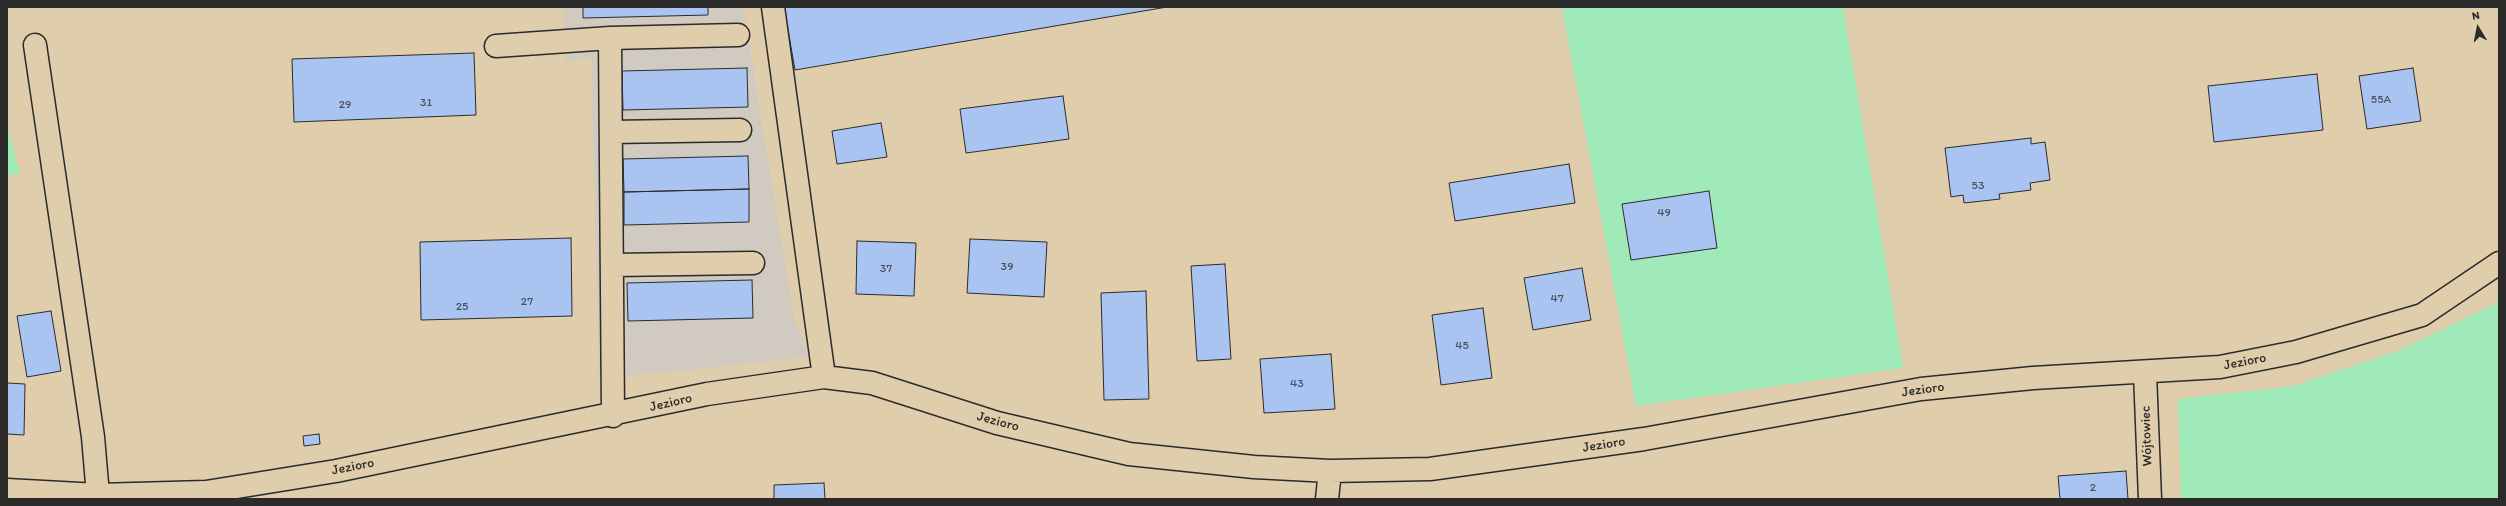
<!DOCTYPE html>
<html>
<head>
<meta charset="utf-8">
<style>
  body { margin:0 }
  #map { position:relative; width:2506px; height:506px; overflow:hidden; background:#e0cdab; font-family:Itim,sans-serif }
  canvas { display:block }
  .frame { position:absolute; inset:0; border:8px solid #2b2b2b; pointer-events:none }
  .north { position:absolute; left:2458px; top:8px; width:40px; height:40px; -webkit-text-stroke:3px #e0cdab; paint-order:stroke; rotate:350deg; font-size:11px; font-weight:700; line-height:16px; text-align:center; color:#2b2b2b }
  .north::after { content:''; display:block; margin:auto; width:14px; height:18px; background:#2b2b2b; clip-path:polygon(50% 0,100% 100%,50% 72%,0 100%) }
</style>
</head>
<body>
<div id="map">
<canvas width="2506" height="506"></canvas>
<div class="frame"></div>
<div class="north">N</div>
</div>
<script>
const context = document.querySelector('canvas').getContext('2d');
context.lineJoin = 'round';
function fill(path, color) { context.fillStyle = color; context.fill(path, 'evenodd'); }
const poly = rows => new Path2D(rows.map(r => 'M' + r).join(''));
function trace(path, color, width, dash) { context.strokeStyle = color; context.lineWidth = width; context.lineCap = dash ? 'butt' : 'round'; context.setLineDash(dash || []); context.stroke(path); }
function write(font, color, halo, rows, align = 'center') {
  context.font = font + ' Itim,sans-serif'; context.lineWidth = 3.5; context.setLineDash([]); context.textBaseline = 'middle'; context.strokeStyle = halo; context.fillStyle = color; for (const [text, x, y, turn = 0] of rows) {
    context.save(); context.translate(x, y); context.rotate((+turn || 0) * Math.PI / 180); context.textAlign = isNaN(turn) ? turn : align; if (halo) context.strokeText(text, 0, 0); context.fillText(text, 0, 0); context.restore();
  }
}
const built = poly([
  [563,7,743,7,795,322,811,357,599,379,591,58,566,61]
]);
const green = poly([
  [1572,7,1843,7,1903,368,1636,406,1562,8],
  [7,125,20,174,7,175],
  [2499,300,2499,499,2181,499,2178,399,2293,386,2398,351,2491,306]
]);
const building = poly([
  [583,7,708,7,708,15,583,18,583,7],
  [784,7,1167,7,795,70,784,7],
  [474,53,476,115,294,122,292,59,474,53],
  [747,68,748,107,623,110,622,71,747,68],
  [2413,68,2421,121,2367,129,2359,76,2413,68],
  [2317,74,2323,130,2214,142,2208,86,2317,74],
  [1063,96,1069,139,966,153,960,109,1063,96],
  [881,123,887,157,837,164,832,131,881,123],
  [2031,138,2031,144,2045,142,2050,180,2030,183,2031,190,1999,194,2000,199,1964,203,1963,195,1951,197,1945,148,2031,138],
  [748,156,749,189,624,192,623,159,748,156],
  [1569,164,1575,203,1455,221,1449,183,1569,164],
  [749,189,749,222,624,225,624,192,749,189],
  [1709,191,1717,248,1631,260,1622,204,1709,191],
  [571,238,572,316,421,320,420,242,571,238],
  [970,239,1047,242,1044,297,967,293,970,239],
  [857,241,916,243,914,296,856,294,857,241],
  [1225,264,1231,359,1197,361,1191,266,1225,264],
  [1582,268,1591,320,1533,330,1524,278,1582,268],
  [752,280,753,318,628,321,627,283,752,280],
  [1146,291,1149,399,1104,400,1101,293,1146,291],
  [1483,308,1492,378,1441,385,1432,315,1483,308],
  [51,311,61,371,27,377,17,316,51,311],
  [1331,354,1335,409,1264,413,1260,359,1331,354],
  [7,383,25,384,24,435,7,434,7,383],
  [319,434,320,444,304,446,303,436,319,434],
  [2126,471,2128,499,2060,499,2058,476,2126,471],
  [824,483,825,499,774,499,774,485,824,483]
]);
const minor = poly([
  [773,7,824,377],
  [610,38,738,35],
  [35,45,93,437,98,495],
  [496,46,610,38,613,416],
  [611,132,740,130],
  [613,265,753,263],
  [2145,373,2150,499],
  [7,490,98,495,206,492,336,471,707,394,824,377,872,383,997,423,1129,454,1254,467,1330,471,1430,469,1644,439,1921,389,2033,378,2220,367,2296,352,2422,315,2499,263],
  [1327,499,1330,471]
]);
const numberNames = [
  ["55A",2381,100],
  ["31",426,103],
  ["29",345,105],
  ["53",1978,186],
  ["49",1664,213],
  ["39",1007,267],
  ["37",886,269],
  ["47",1557,299],
  ["27",527,302],
  ["25",462,307],
  ["45",1462,346],
  ["43",1297,384],
  ["2",2093,488]
];
const streetNames = [
  ["Jezioro",2245,362,-11],
  ["Jezioro",1923,390,-8],
  ["Jezioro",671,403,-13],
  ["Jezioro",998,422,15],
  ["Wójtowiec",2147,436,-92],
  ["Jezioro",1604,445,-9],
  ["Jezioro",353,467,-11]
];
fill(built, '#d0cac0');
fill(green, '#a0eab9');
fill(building, '#aac4f1');
trace(building, '#2b2b2b', 1);
trace(minor, '#2b2b2b', 25);
trace(minor, '#e0cdab', 22);
write('12px', '#4b515c', null, numberNames);
write('14px', '#2b2b2b', '#e0cdab', streetNames);
</script>
</body>
</html>
